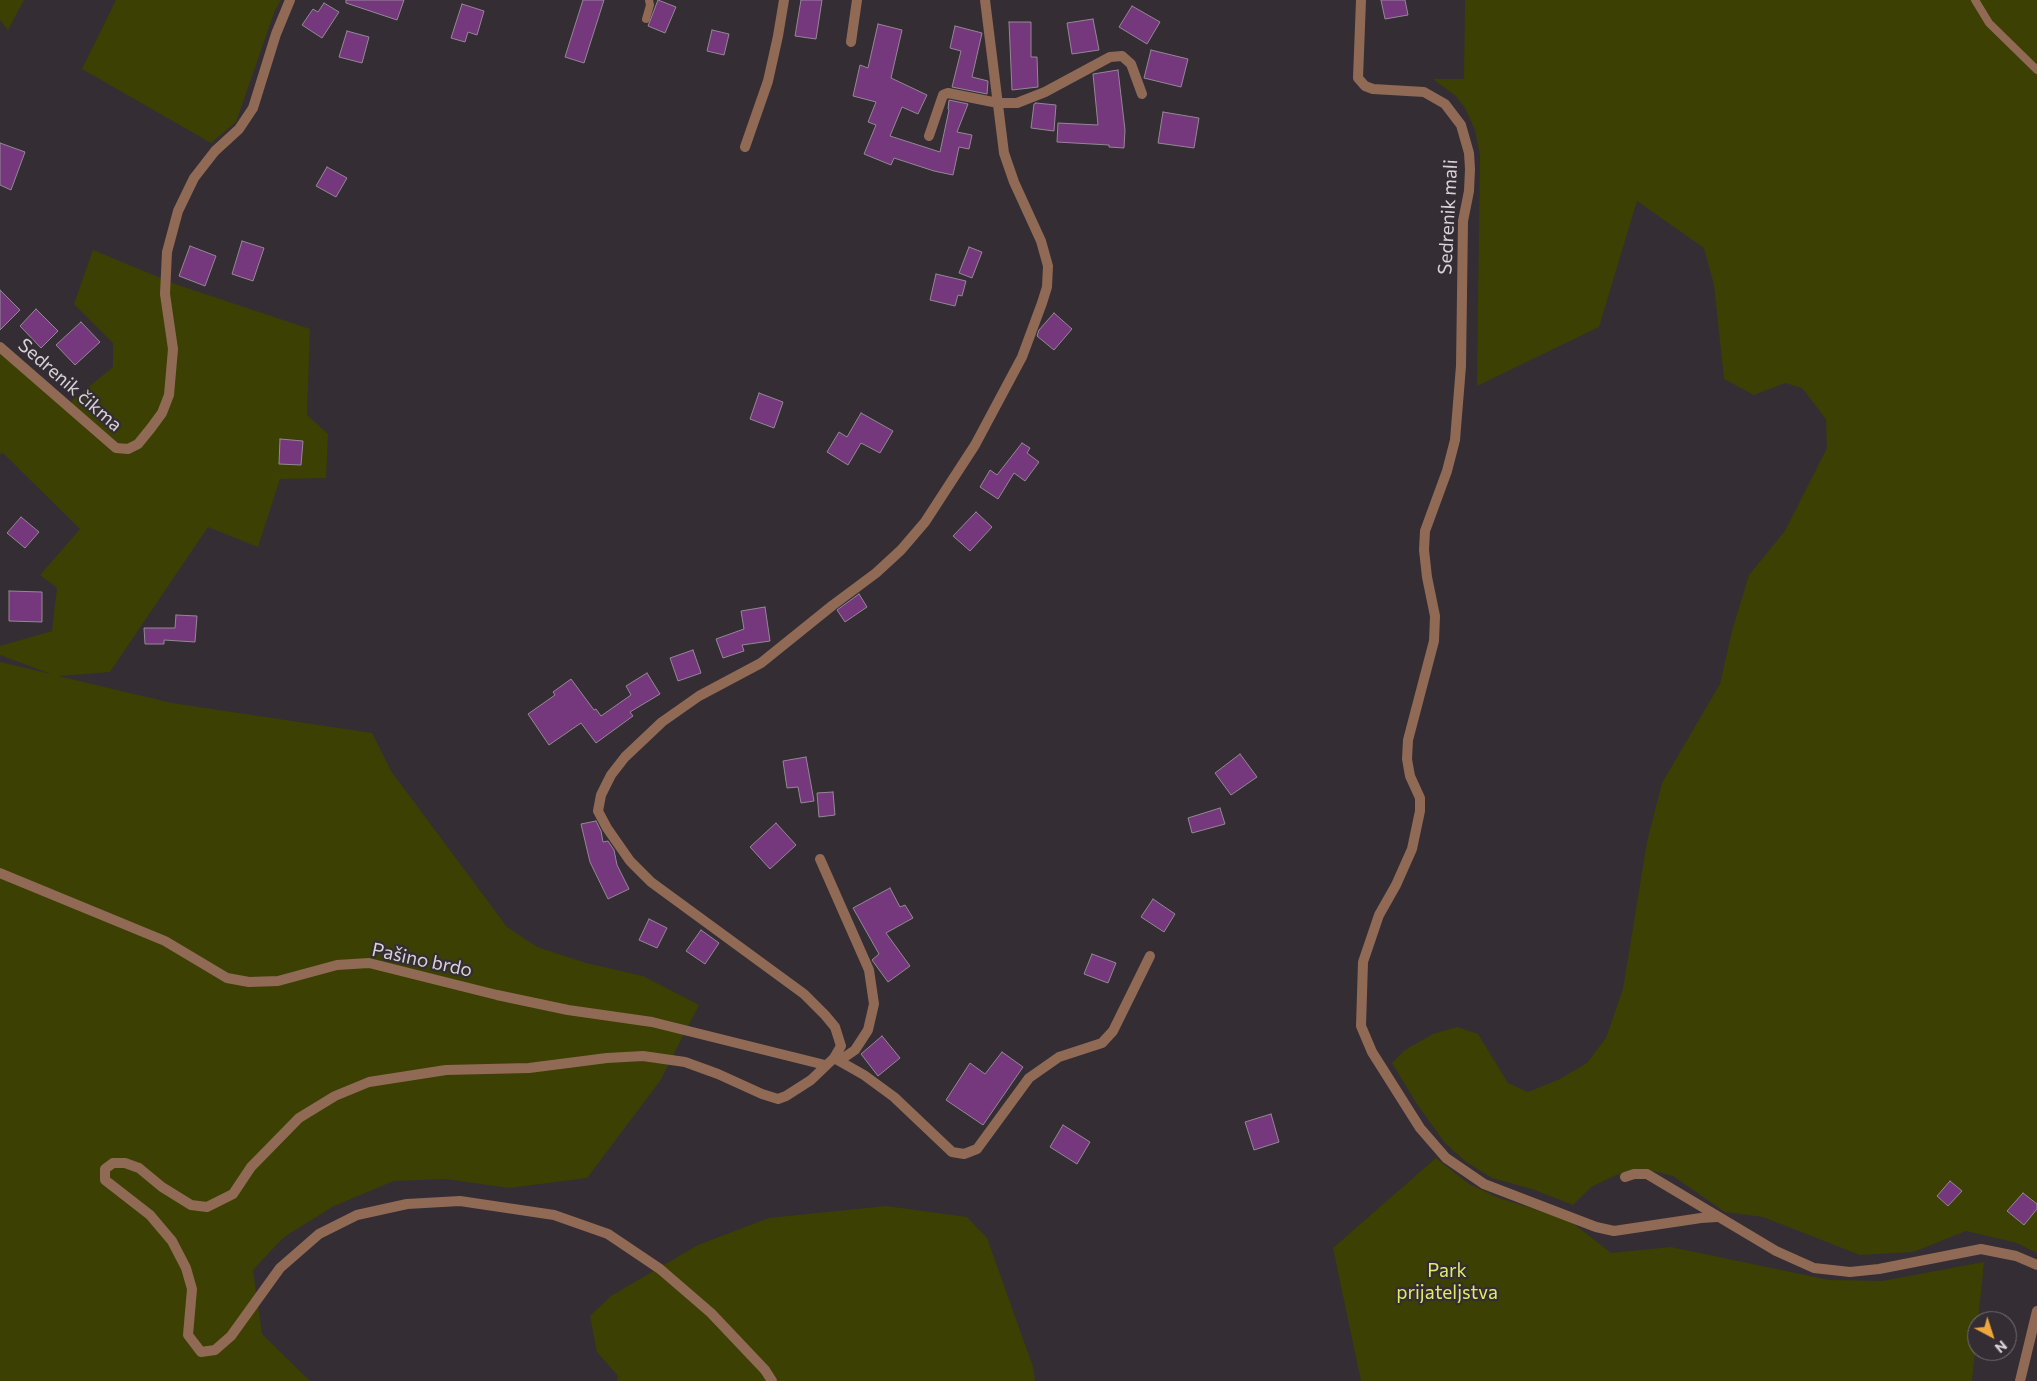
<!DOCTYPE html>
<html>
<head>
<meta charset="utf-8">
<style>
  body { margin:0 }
  #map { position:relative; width:2037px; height:1381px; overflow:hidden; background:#342d34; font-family:Commissioner,sans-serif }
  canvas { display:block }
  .north { position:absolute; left:1967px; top:1311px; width:50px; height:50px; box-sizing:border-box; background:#342d34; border:1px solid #756f75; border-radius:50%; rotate:140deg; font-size:14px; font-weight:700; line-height:20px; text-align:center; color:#d7d2d7 }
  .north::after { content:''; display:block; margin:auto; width:18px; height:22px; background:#eea73d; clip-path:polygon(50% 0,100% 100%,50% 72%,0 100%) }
</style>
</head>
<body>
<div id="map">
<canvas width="2037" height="1381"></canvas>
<div class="north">N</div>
</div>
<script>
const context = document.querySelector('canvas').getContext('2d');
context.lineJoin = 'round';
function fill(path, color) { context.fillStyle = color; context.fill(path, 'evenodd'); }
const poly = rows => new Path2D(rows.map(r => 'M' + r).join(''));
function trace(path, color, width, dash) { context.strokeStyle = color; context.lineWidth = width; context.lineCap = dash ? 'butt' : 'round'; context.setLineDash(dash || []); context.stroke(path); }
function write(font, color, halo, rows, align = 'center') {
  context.font = font + ' Commissioner,sans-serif'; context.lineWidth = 4.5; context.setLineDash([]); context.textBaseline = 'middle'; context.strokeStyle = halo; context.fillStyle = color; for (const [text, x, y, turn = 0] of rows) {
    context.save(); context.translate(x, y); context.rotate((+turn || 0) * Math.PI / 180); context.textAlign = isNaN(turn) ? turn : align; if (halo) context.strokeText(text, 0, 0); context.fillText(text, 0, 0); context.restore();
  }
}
const green = poly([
  [0,0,24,0,8,30,0,20],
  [116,0,281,0,275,10,236,122,211,143,82,69],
  [1465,0,2037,0,2037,1253,2017,1243,1966,1231,1913,1252,1860,1255,1763,1217,1725,1212,1673,1176,1644,1169,1616,1175,1591,1187,1573,1205,1532,1189,1492,1178,1465,1161,1445,1143,1417,1104,1392,1063,1405,1050,1433,1034,1457,1027,1478,1034,1508,1083,1528,1092,1558,1080,1587,1063,1606,1038,1623,989,1647,842,1662,783,1720,684,1732,631,1749,575,1785,531,1827,448,1826,419,1802,388,1785,383,1754,395,1724,379,1714,285,1704,248,1637,201,1599,327,1477,386,1480,155,1475,130,1465,108,1456,96,1433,79,1464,79],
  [93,250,175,284,310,329,307,415,328,434,326,478,280,479,258,547,208,527,110,672,58,676,172,703,372,733,391,771,507,927,537,947,586,963,643,976,699,1005,660,1081,587,1178,509,1188,446,1179,394,1181,334,1206,284,1237,253,1270,262,1334,310,1381,0,1381,0,662,51,674,0,655,0,646,52,631,57,588,40,575,80,529,3,453,0,454,0,350,64,407,113,367,113,343,74,304],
  [1436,1158,1469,1184,1499,1198,1569,1220,1611,1253,1671,1247,1829,1280,1882,1281,1984,1262,1972,1381,1361,1381,1333,1248],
  [886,1206,967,1217,987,1238,1033,1367,1035,1381,617,1381,618,1376,597,1352,590,1316,611,1296,698,1245,769,1218]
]);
const building = poly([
  [346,0,404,0,397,20,346,3,346,0],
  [583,0,604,0,584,63,565,57,583,0],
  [658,0,676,7,665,33,648,26,658,0],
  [801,0,822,0,816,39,795,36,801,0],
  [1381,0,1405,0,1408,15,1385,19,1381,0],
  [324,3,339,12,322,38,302,25,313,9,318,12,324,3],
  [462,4,484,11,477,35,468,32,465,42,451,38,462,4],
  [1132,6,1160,22,1147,44,1119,27,1132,6],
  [1093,19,1099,50,1072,54,1067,23,1093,19],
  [1009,22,1031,22,1031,57,1037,57,1038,87,1012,90,1009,22],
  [878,24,902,30,891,78,927,95,918,114,902,107,890,136,940,152,949,110,948,109,949,100,968,104,957,132,972,135,969,149,959,147,953,175,934,171,894,158,891,165,864,154,876,125,868,122,876,102,853,96,860,65,868,68,878,24],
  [955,26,982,33,972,77,988,81,987,94,952,87,961,51,950,48,955,26],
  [712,30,729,34,724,55,707,51,712,30],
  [347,31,369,37,362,63,339,57,347,31],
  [1151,50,1188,59,1181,87,1144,78,1151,50],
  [1118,70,1125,130,1124,148,1109,147,1109,145,1057,142,1058,123,1098,125,1093,74,1118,70],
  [1036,103,1056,105,1054,131,1031,128,1034,104,1036,103],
  [1163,112,1199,118,1194,148,1158,143,1163,112],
  [0,143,25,152,11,190,0,185,0,143],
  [327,167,347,178,336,197,316,186,327,167],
  [242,241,264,248,253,281,232,274,242,241],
  [190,246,216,256,205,286,179,276,190,246],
  [969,247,982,252,972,278,959,273,969,247],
  [936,274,966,281,962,296,958,295,955,306,930,300,936,274],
  [0,290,20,310,0,330,0,290],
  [36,309,58,331,41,348,20,326,36,309],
  [1054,313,1072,329,1054,350,1037,336,1039,330,1054,313],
  [81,322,100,342,75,365,56,345,81,322],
  [759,393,783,402,774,428,750,419,759,393],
  [861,413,893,431,880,453,861,443,848,465,827,452,839,432,847,437,861,413],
  [280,439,303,441,301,465,279,464,280,439],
  [1022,443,1030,448,1027,453,1039,462,1025,481,1014,473,998,499,980,487,990,470,997,475,1022,443],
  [976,512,992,527,970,551,953,536,976,512],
  [21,517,39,532,25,548,7,533,21,517],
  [9,591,42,592,42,622,9,621,9,591],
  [859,594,867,607,845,622,837,610,859,594],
  [765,607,770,641,742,645,744,651,723,658,716,639,744,629,741,611,765,607],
  [176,615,197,616,195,642,164,640,164,644,145,644,144,628,175,628,176,615],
  [693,650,701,673,678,681,670,658,693,650],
  [647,673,660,694,630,712,633,716,596,743,581,723,549,745,528,714,555,695,553,692,571,679,594,710,596,709,601,716,631,695,626,686,647,673],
  [1240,754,1257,777,1231,795,1215,773,1240,754],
  [806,757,814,801,801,803,798,787,787,788,783,761,806,757],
  [833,792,835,815,819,817,817,793,833,792],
  [1220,808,1225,824,1192,833,1188,818,1220,808],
  [596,821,601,831,603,842,608,841,614,850,617,865,629,889,608,899,590,862,581,824,596,821],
  [776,823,796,845,770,869,750,847,776,823],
  [890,888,900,907,905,905,913,918,886,933,910,966,888,982,872,960,879,954,853,908,890,888],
  [1153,899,1175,914,1164,932,1141,917,1153,899],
  [649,919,667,928,657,948,639,940,649,919],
  [701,930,719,943,705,964,686,951,701,930],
  [1092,954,1116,963,1108,983,1084,974,1092,954],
  [882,1036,900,1058,878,1076,861,1054,882,1036],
  [1002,1052,1023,1067,983,1125,946,1100,970,1063,985,1074,1002,1052],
  [1271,1114,1279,1142,1254,1150,1245,1122,1271,1114],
  [1063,1125,1090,1142,1077,1164,1050,1147,1063,1125],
  [1950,1181,1962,1191,1948,1206,1937,1196,1950,1181],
  [2023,1193,2037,1204,2037,1209,2024,1225,2007,1211,2023,1193]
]);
const service = poly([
  [1975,0,1989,23,2037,70],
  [646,19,650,5,649,0]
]);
const minor = poly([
  [1361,0,1358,78,1365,86,1373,89,1424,92,1445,104,1461,125,1469,153,1470,169,1469,191,1463,221,1461,366,1455,440,1447,471,1425,531,1424,550,1427,577,1435,616,1434,641,1408,740,1407,759,1410,776,1420,798,1420,811,1412,849,1396,885,1379,915,1363,962,1361,1026,1372,1052,1420,1128,1446,1158,1484,1184,1596,1227,1614,1231,1701,1218,1717,1217],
  [851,42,857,0],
  [929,136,943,95,948,93,998,103,1017,103,1045,92,1110,57,1122,56,1131,64,1142,94],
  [745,147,768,81,778,36,784,0],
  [0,347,116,448,128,449,138,444,151,428,162,413,169,395,173,349,165,294,167,252,178,211,194,178,215,151,239,129,253,108,276,34,290,0],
  [820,859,869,970,874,1004,868,1030,855,1050,839,1061],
  [0,873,165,941,227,978,249,982,278,981,337,965,369,963,497,995,568,1010,652,1022,825,1065],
  [834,1058,864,1075,894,1097,952,1152,964,1154,977,1149,1029,1078,1059,1057,1102,1043,1113,1031,1150,956],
  [1625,1177,1634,1174,1647,1174,1776,1251,1814,1268,1850,1272,1879,1269,1981,1249,2016,1256,2037,1265],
  [772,1381,765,1370,711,1313,660,1269,608,1234,554,1215,460,1201,407,1204,357,1215,319,1234,280,1268,231,1336,215,1350,201,1352,188,1335,192,1289,186,1268,172,1241,150,1215,105,1180,105,1169,113,1163,125,1163,139,1168,162,1187,191,1205,207,1207,233,1194,251,1167,299,1118,335,1096,369,1082,446,1070,529,1068,607,1058,643,1056,685,1062,718,1074,762,1094,778,1099,786,1096,811,1080,834,1058,841,1046,835,1027,825,1015,804,994,651,882,630,861,607,828,598,811,601,795,611,775,625,757,662,722,699,696,761,663,833,605,876,573,901,550,925,522,975,445,1022,357,1042,303,1047,287,1048,266,1041,241,1014,182,1004,153,985,0],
  [2020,1381,2037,1311]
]);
const streetNames = [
  ["Sedrenik mali",1448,217,-87],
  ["Sedrenik čikma",70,385,41],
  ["Pašino brdo",422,960,12]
];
const parkNames = [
  ["Park",1447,1271],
  ["prijateljstva",1447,1293]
];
fill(green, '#3c4003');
fill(building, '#76387d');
trace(building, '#928993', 1);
trace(service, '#906a55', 8);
trace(minor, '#906a55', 10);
write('19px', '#d7d2d7', '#342d34', streetNames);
write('19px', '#e0ec66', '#342d34', parkNames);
</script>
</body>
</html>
